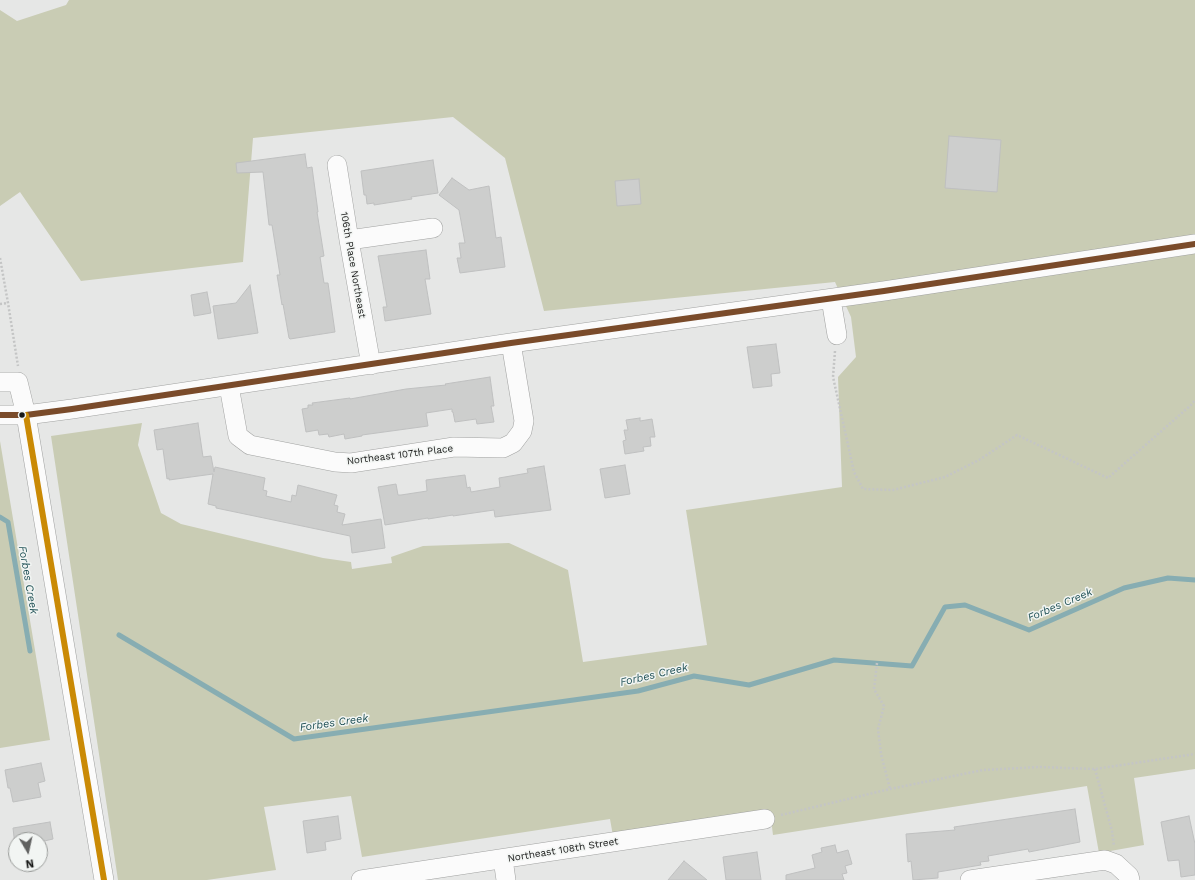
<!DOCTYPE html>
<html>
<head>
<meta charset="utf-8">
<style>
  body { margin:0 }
  #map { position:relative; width:1195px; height:880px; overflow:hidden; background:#e6e7e6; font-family:"Work Sans",sans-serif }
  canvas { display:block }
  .north { position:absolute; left:8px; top:832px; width:40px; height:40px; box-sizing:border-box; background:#f2f5f3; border:1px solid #9b9d9b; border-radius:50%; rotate:171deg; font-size:11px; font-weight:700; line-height:16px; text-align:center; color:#181918 }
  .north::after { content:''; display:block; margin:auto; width:14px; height:18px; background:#606160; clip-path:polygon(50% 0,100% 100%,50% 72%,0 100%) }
</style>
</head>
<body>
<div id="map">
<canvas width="1195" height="880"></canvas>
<div class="north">N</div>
</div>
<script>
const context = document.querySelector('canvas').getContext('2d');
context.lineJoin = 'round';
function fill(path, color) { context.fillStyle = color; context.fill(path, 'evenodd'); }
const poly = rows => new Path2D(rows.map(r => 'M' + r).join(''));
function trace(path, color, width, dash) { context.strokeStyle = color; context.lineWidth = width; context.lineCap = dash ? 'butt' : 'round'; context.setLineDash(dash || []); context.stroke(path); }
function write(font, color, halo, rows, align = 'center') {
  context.font = font + ' "Work Sans",sans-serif'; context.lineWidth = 3; context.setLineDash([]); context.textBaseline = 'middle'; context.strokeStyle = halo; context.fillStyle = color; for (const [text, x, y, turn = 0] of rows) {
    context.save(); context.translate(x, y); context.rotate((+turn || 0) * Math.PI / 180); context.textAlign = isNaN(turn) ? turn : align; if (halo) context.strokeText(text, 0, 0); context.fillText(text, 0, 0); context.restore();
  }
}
const forest = poly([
  [69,0,1195,0,1195,769,1134,778,1144,845,1099,853,1087,786,773,835,770,811,613,836,610,819,362,857,351,796,264,807,276,870,207,880,118,880,51,436,142,423,138,445,161,513,181,524,323,558,351,562,352,569,392,563,391,557,423,546,509,543,568,570,583,662,707,645,686,510,842,487,838,377,856,357,851,317,835,282,544,311,505,158,453,117,253,138,243,262,81,281,20,192,0,206,0,10,17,21,66,5],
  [0,441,50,740,0,748]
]);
const stream = poly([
  [0,517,8,522,30,651],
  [119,635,294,739,638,691,694,676,749,685,834,660,912,666,945,607,965,605,1029,630,1124,588,1168,578,1195,580]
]);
const building = poly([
  [949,136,1001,140,997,192,945,188,949,136],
  [305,154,307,168,312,167,318,212,317,212,324,256,320,257,324,283,328,283,335,332,290,339,289,338,283,304,282,305,277,275,280,275,272,225,269,225,263,172,237,173,236,163,305,154],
  [433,160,438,193,411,197,412,199,374,205,374,203,367,204,366,195,364,195,361,171,433,160],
  [452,178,469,190,489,186,496,238,501,237,505,267,460,273,457,258,461,258,459,243,465,243,459,210,439,195,452,178],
  [639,179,641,204,617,206,615,181,639,179],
  [426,250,430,279,425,279,431,314,385,321,383,307,387,307,378,256,426,250],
  [250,285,258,333,218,339,213,306,236,303,250,285],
  [207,292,211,313,194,316,191,295,207,292],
  [776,344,780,373,771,374,772,386,753,388,747,347,776,344],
  [490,377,494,406,491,406,494,422,477,424,476,419,455,422,453,412,452,412,452,409,426,413,428,426,362,435,362,436,345,439,344,434,329,437,328,434,319,435,318,430,306,432,302,409,308,408,308,405,313,405,312,403,350,398,350,399,406,389,446,385,445,384,490,377],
  [640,418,640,421,652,419,655,437,650,437,651,446,643,447,644,451,625,454,623,441,626,440,624,430,628,430,626,420,640,418],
  [198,423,203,457,211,456,214,472,215,467,265,478,263,490,267,491,266,496,291,502,292,495,296,496,298,485,337,495,334,505,338,506,337,512,345,514,342,525,381,519,385,548,352,553,350,536,216,508,216,506,208,504,213,474,169,480,169,478,167,479,163,449,157,450,154,430,198,423],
  [625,465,630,494,605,498,600,469,625,465],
  [544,466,551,510,495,517,494,510,453,516,453,515,428,519,428,518,385,525,378,487,396,484,398,495,401,495,427,491,426,480,465,475,467,488,470,487,471,492,500,487,499,478,528,473,527,469,544,466],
  [41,763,45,781,38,783,41,797,13,802,10,788,8,788,5,770,41,763],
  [1075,809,1080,842,1029,852,1028,849,988,856,989,861,980,862,981,865,938,872,938,878,913,880,911,861,908,862,906,834,955,830,954,827,1075,809],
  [338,816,341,839,325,842,326,850,307,853,303,821,338,816],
  [1189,816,1195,844,1195,875,1181,877,1179,860,1168,861,1161,822,1189,816],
  [50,822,53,839,40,842,40,840,16,840,15,846,13,828,50,822],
  [835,845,837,853,848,850,852,864,845,866,847,873,842,874,844,880,786,880,786,875,815,868,812,855,822,852,821,848,835,845],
  [757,852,761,880,726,880,723,857,757,852],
  [684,861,707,880,668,880,684,861]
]);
const path = poly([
  [0,258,8,303,18,366],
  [0,304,8,303],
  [835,351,833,377,854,472,863,489,893,490,945,477,979,460,1017,435,1108,478,1191,405,1195,400],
  [877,663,874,689,884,706,878,729,881,754,890,789],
  [1095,769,1112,831,1114,846],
  [781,815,890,789,983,770,1039,767,1095,769,1195,754]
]);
const minor = poly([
  [337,165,349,240,371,365],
  [349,240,433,228],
  [831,299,837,335],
  [0,382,18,382,26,415,104,880],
  [229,386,238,436,250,445,335,462,351,463,454,447,503,448,513,443,522,431,524,421,511,343],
  [0,415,26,415,72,409,511,343,884,291,1195,244],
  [503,859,506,880],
  [361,880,765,819],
  [970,880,1105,860,1116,864,1129,876,1130,880]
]);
const bus1 = poly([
  [0,415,26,415,72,409,511,343,884,291,1195,244]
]);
const bus2 = poly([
  [26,415,104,880]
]);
const markers = [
  [22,415,3.5,"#181918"]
];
const streetNames = [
  ["106th Place Northeast",353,265,80],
  ["Northeast 107th Place",400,455,-7],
  ["Northeast 108th Street",563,850,-9]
];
const waterNames = [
  ["Forbes Creek",28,580,80],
  ["Forbes Creek",1060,605,-23],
  ["Forbes Creek",654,675,-13],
  ["Forbes Creek",334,723,-8]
];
fill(forest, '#c9ccb4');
trace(stream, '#87adb2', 5);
fill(building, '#cdcecd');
trace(building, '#bfc0c0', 1);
trace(minor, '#a1a2a1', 20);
trace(path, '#c4c5c5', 2.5, [2, 2]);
trace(minor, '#fbfbfb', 19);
trace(bus1, '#7a4b2a', 6);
trace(bus2, '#ca8a05', 6);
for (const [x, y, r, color] of markers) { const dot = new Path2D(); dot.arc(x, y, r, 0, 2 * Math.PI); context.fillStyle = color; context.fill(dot); trace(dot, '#f2f5f3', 1.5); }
write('10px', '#181918', '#f2f5f3', streetNames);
write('italic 11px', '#1f5055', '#f2f5f3', waterNames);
</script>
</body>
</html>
